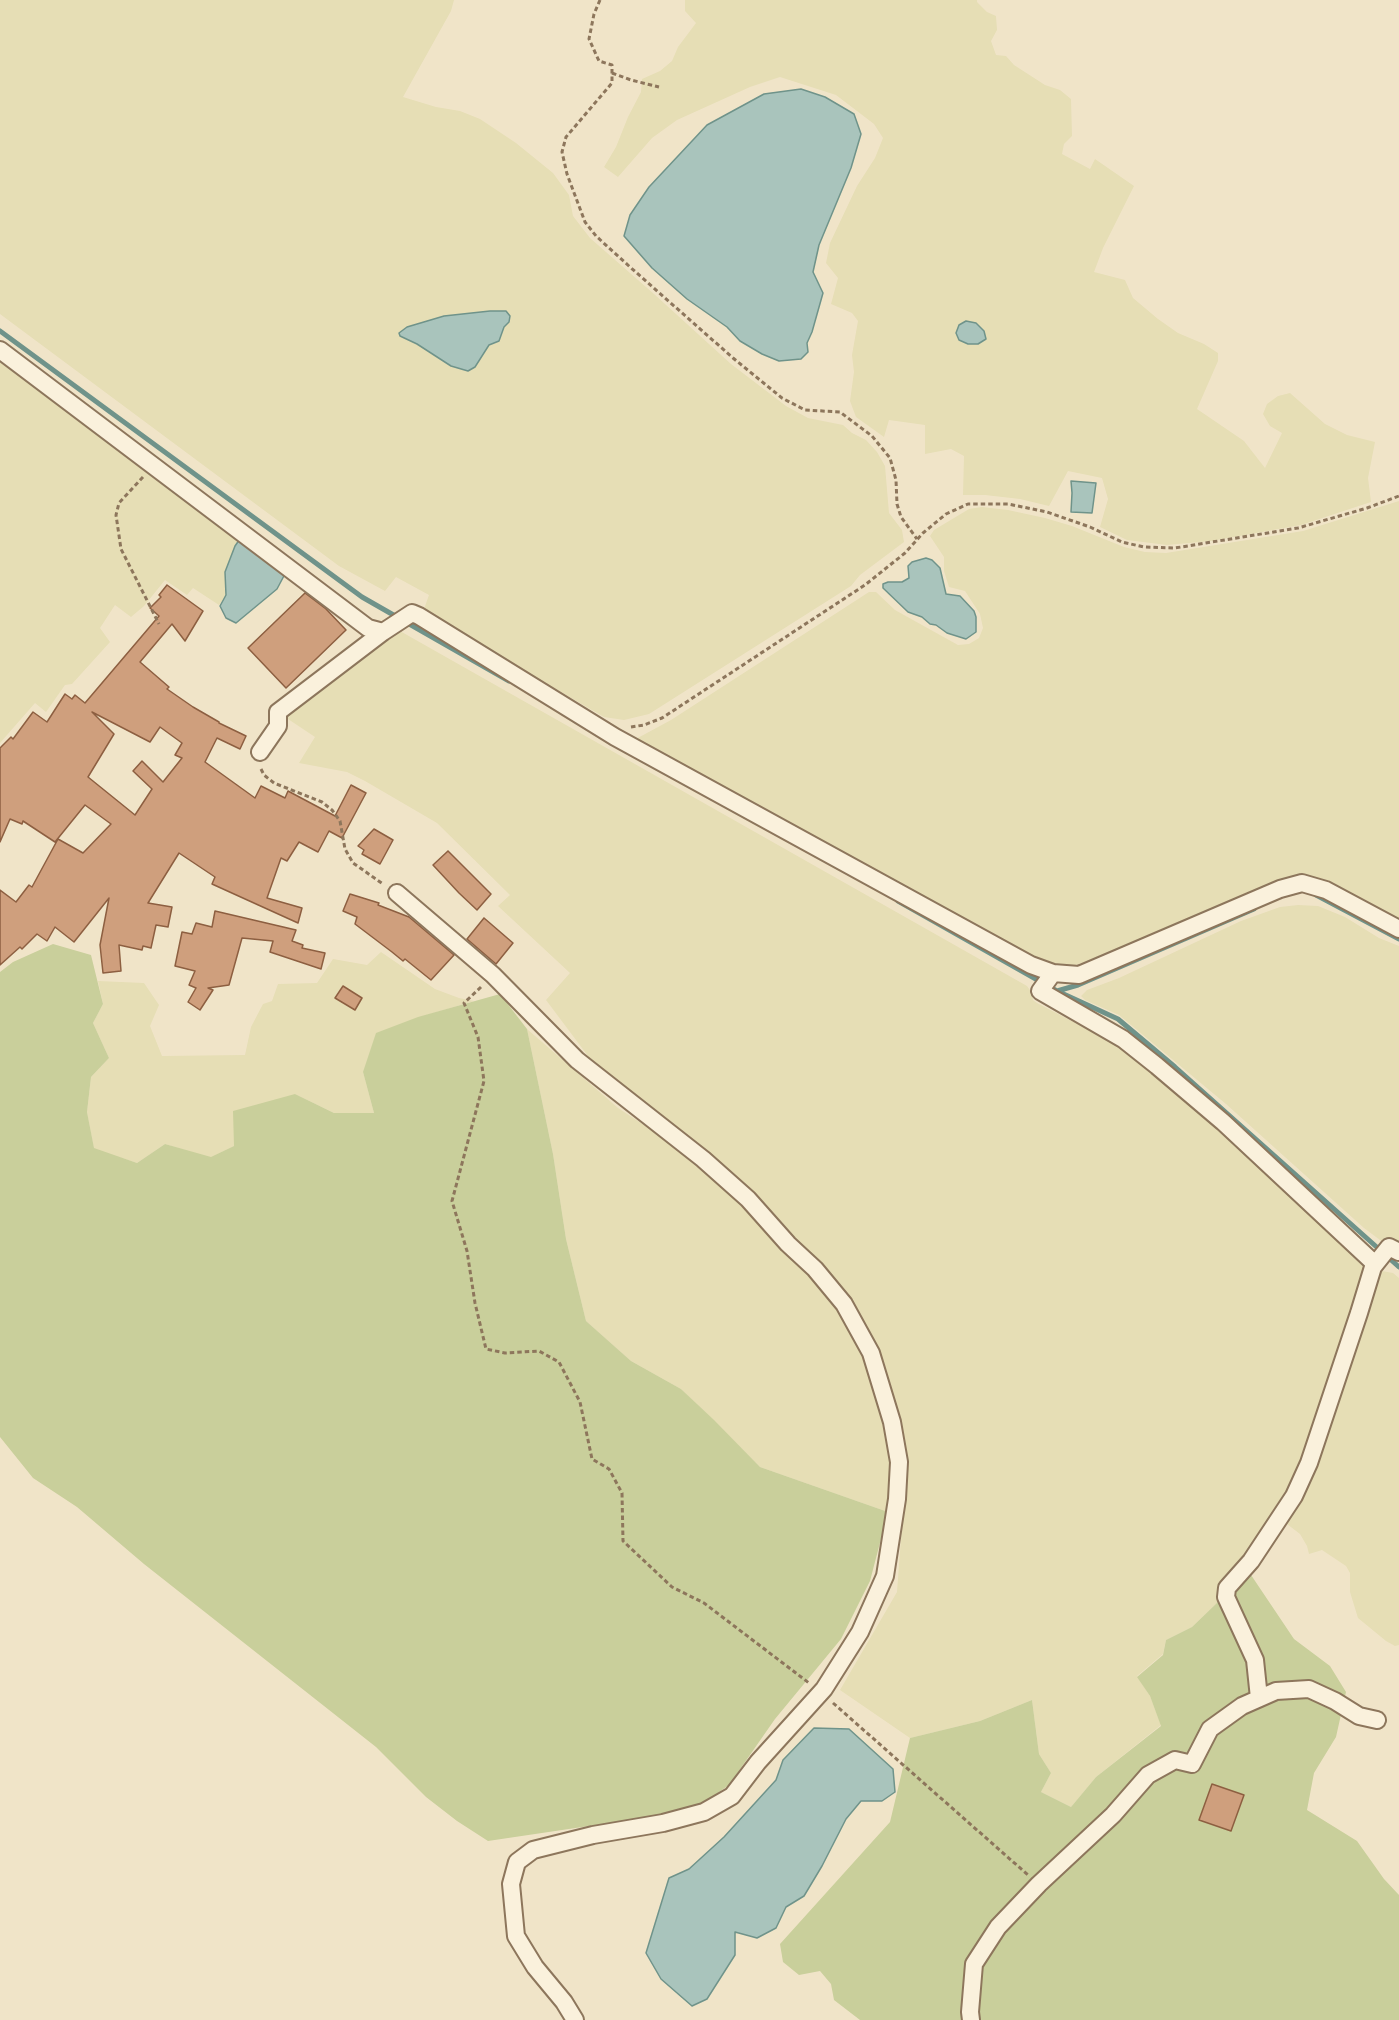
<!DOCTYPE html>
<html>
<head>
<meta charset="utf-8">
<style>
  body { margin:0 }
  canvas { display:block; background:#f0e4c8 }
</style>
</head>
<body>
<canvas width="1399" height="2020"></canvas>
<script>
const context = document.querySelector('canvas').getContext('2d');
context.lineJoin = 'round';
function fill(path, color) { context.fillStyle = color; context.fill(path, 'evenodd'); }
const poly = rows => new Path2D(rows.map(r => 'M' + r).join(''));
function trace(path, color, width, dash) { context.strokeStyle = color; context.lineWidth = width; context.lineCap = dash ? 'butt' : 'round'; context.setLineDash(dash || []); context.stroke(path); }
const farmland = poly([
  [0,0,454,0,451,11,403,97,436,107,460,111,480,119,516,143,553,173,569,195,573,216,590,238,654,294,731,364,786,406,808,418,843,425,852,433,866,440,877,452,885,466,889,513,902,530,904,542,860,575,851,586,649,714,624,720,604,717,423,612,429,595,396,577,385,591,339,566,0,314],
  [685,0,977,0,977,2,987,12,996,16,997,30,991,41,996,55,1006,56,1014,65,1045,85,1060,90,1071,99,1072,136,1064,144,1062,154,1090,169,1095,159,1134,186,1103,248,1094,272,1125,280,1133,298,1158,319,1178,333,1204,344,1218,353,1218,361,1197,409,1244,441,1265,468,1282,433,1270,426,1263,414,1267,404,1278,396,1290,393,1325,424,1347,435,1375,442,1368,478,1371,502,1301,525,1211,541,1167,545,1127,540,1100,527,1108,499,1102,478,1068,471,1049,506,1020,499,985,495,963,495,964,456,951,449,925,454,925,425,889,420,884,437,856,417,850,401,854,372,852,355,858,321,852,313,831,304,838,278,826,263,830,243,857,186,875,158,883,138,874,124,836,95,780,77,750,87,677,120,652,138,618,177,604,167,616,147,628,117,641,92,642,79,660,71,672,61,678,47,696,23,685,11],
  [0,350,243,533,235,546,225,572,226,595,219,605,193,588,187,595,165,580,144,606,131,617,115,605,100,628,110,642,72,684,65,685,46,712,35,703,0,743],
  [1399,501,1399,922,1307,878,1106,957,1063,968,1049,966,634,740,671,720,869,592,876,592,895,610,958,645,969,644,979,638,983,628,980,614,965,591,949,587,944,571,944,557,930,536,934,530,969,509,982,507,1008,510,1045,518,1072,526,1124,547,1145,552,1166,553,1303,531],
  [400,631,1027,986,1032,993,1033,1000,1037,1003,1114,1043,1210,1118,1358,1252,1365,1266,1360,1283,1289,1499,1223,1597,1192,1627,1166,1640,1163,1654,1137,1676,1150,1696,1161,1725,1096,1777,1071,1807,1041,1792,1051,1773,1039,1754,1032,1700,980,1721,910,1738,840,1690,897,1592,907,1458,839,1286,603,1076,546,1000,570,973,498,906,510,895,437,823,365,781,347,772,299,763,315,737,285,717],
  [1298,905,1318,906,1345,917,1379,938,1399,946,1399,1245,1384,1243,1364,1228,1226,1104,1119,1015,1085,1000,1081,996,1087,990,1119,978,1241,921,1280,907],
  [381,952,435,989,459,998,474,1001,420,1017,363,1072,374,1113,334,1113,295,1094,234,1146,210,1158,165,1144,137,1163,94,1149,87,1112,91,1077,109,1058,93,1023,103,1004,98,981,144,983,159,1005,150,1026,162,1056,245,1055,251,1027,263,1004,272,1001,278,984,317,983,333,959,367,965],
  [527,1029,618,1108,702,1163,735,1195,756,1221,825,1291,846,1318,867,1352,885,1412,893,1468,888,1512,760,1467,681,1389,631,1361,586,1321,566,1239,553,1154],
  [1382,1271,1393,1273,1399,1278,1399,1645,1395,1646,1386,1641,1358,1618,1350,1592,1350,1573,1346,1566,1322,1550,1309,1554,1307,1546,1300,1534,1287,1524,1300,1502,1374,1282]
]);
const green = poly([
  [53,944,91,955,103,1004,93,1023,109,1058,91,1077,87,1112,94,1148,137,1163,165,1144,211,1157,234,1146,233,1111,295,1094,334,1113,374,1113,363,1072,376,1033,418,1017,500,994,527,1029,553,1154,566,1239,586,1321,631,1361,681,1389,714,1420,760,1467,888,1512,870,1581,841,1639,775,1719,729,1785,699,1806,663,1815,488,1841,457,1821,426,1797,376,1747,144,1564,77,1507,33,1478,0,1437,0,972,13,962],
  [1249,1572,1294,1639,1330,1666,1346,1692,1336,1737,1314,1773,1307,1810,1357,1841,1384,1879,1399,1895,1399,2020,860,2020,834,2000,831,1984,820,1971,799,1975,783,1962,780,1944,890,1822,910,1738,980,1721,1032,1700,1039,1754,1051,1773,1041,1792,1071,1807,1096,1777,1161,1726,1150,1696,1137,1677,1163,1655,1166,1640,1192,1627]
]);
const water = poly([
  [801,89,825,97,854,114,861,134,851,168,819,245,813,272,823,293,812,332,807,343,808,352,801,359,779,361,762,354,740,341,727,327,687,299,652,268,624,236,630,215,649,187,707,125,764,94,801,89],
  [490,311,506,311,510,316,509,322,504,327,499,341,489,345,475,367,468,371,451,366,417,344,400,336,399,333,407,327,444,316,490,311],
  [966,321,976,323,984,331,986,339,978,344,968,344,959,340,956,333,959,325,966,321],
  [1071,481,1096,483,1092,513,1071,512,1072,493,1071,481],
  [242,536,286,572,277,589,236,623,226,618,220,606,226,595,225,572,235,546,242,536],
  [926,558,932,560,940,568,946,594,960,596,974,611,976,617,976,632,966,639,947,633,936,625,930,624,922,617,908,612,883,588,883,584,888,582,902,582,909,578,908,566,912,562,926,558],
  [814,1728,849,1729,893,1769,895,1792,882,1801,861,1801,846,1819,822,1866,804,1896,786,1907,776,1928,757,1938,735,1932,735,1955,707,1999,692,2006,661,1979,646,1953,669,1878,689,1869,724,1837,776,1780,783,1760,814,1728]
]);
const stream = poly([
  [0,331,362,597,509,681],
  [1316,895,1399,939],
  [898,901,1057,991,1078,985,1254,909],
  [1057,991,1118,1019,1175,1067,1399,1267]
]);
const building = poly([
  [167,585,203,611,185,641,172,624,140,662,169,687,167,689,193,707,219,722,219,723,246,736,240,749,217,738,205,762,255,798,261,786,285,798,288,791,335,816,351,785,366,793,342,838,329,831,318,852,299,842,287,861,281,858,267,898,302,908,298,923,212,884,215,877,179,853,148,903,172,907,168,927,156,925,151,948,143,946,142,950,119,945,121,971,103,973,100,945,109,898,74,942,55,927,47,941,37,934,22,949,20,947,0,965,0,890,16,902,29,885,32,887,58,839,83,853,111,824,85,805,55,842,23,821,22,824,10,819,0,842,0,748,11,737,13,739,33,712,47,722,65,694,72,699,75,695,85,703,159,616,150,608,161,597,159,595,167,585],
  [92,712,150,742,160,727,182,743,175,755,182,758,163,782,142,761,133,771,152,789,135,815,88,777,114,734,92,712],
  [305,593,326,609,346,630,286,688,248,648,305,593],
  [374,829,393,840,380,864,362,854,364,850,358,846,374,829],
  [448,851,491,894,477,910,459,893,433,865,448,851],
  [350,894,379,903,378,905,409,917,454,955,431,980,405,959,403,961,392,952,355,924,357,917,343,911,350,894],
  [215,911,296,930,292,941,303,945,302,948,325,953,321,969,270,952,273,941,242,938,229,985,208,988,213,990,200,1010,188,1002,196,988,189,985,195,971,175,966,182,932,192,934,196,923,212,927,215,911],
  [484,918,513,943,496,964,467,939,484,918],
  [343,986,362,998,355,1010,335,998,343,986],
  [1212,1784,1244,1795,1231,1831,1199,1820,1212,1784]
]);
const path = poly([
  [600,0,594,14,589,39,599,61,612,65,612,83,566,137,562,152,567,174,585,222,596,236,630,267,733,358,782,398,805,410,840,412,872,436,890,458,896,480,897,504,901,517,917,539],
  [612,73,631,80,659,87],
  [143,477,119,503,116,515,121,549,159,624],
  [631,727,644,725,662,718,865,585,905,553,923,533,946,514,968,504,1008,504,1047,512,1090,527,1122,542,1144,547,1175,548,1298,528,1367,508,1399,496],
  [261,769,264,775,274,783,322,802,332,810,340,821,345,849,353,863,383,884],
  [481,987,464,1003,478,1037,484,1081,452,1201,467,1251,475,1303,486,1349,505,1353,539,1351,559,1362,580,1402,592,1459,609,1469,622,1493,623,1541,672,1587,704,1603,809,1683],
  [833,1703,1028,1875]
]);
const minor = poly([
  [0,350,368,628,383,632,412,613,419,616,615,737,1031,965,1053,973,1079,975,1280,889,1302,883,1326,890,1399,929],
  [260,752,278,726,278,712,383,632],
  [397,893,493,975,577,1060,703,1159,748,1199,788,1244,815,1269,844,1304,871,1353,892,1422,899,1462,897,1499,885,1576,860,1632,824,1689,758,1762,732,1796,704,1812,663,1823,593,1835,533,1850,517,1862,511,1884,516,1936,535,1967,564,2002,575,2020],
  [1053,973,1040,991,1123,1039,1157,1066,1223,1122,1375,1264],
  [1259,1698,1255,1660,1226,1597,1227,1588,1251,1561,1294,1496,1309,1463,1359,1313,1373,1267,1389,1247,1399,1252],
  [971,2020,970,2012,974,1964,998,1927,1039,1884,1113,1815,1148,1775,1175,1760,1192,1764,1210,1729,1242,1706,1276,1691,1309,1689,1335,1701,1359,1716,1377,1720]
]);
fill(farmland, '#e6deb5');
fill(green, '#c9cf9b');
fill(water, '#a9c4bc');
trace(water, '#6f938a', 1.5);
trace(stream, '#6f938a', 5);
fill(building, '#cf9f7d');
trace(building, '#8d5f41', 1.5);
trace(minor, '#8d765c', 20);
trace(path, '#8d765c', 3, [4.5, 3]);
trace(minor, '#faf1dc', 16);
</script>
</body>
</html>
